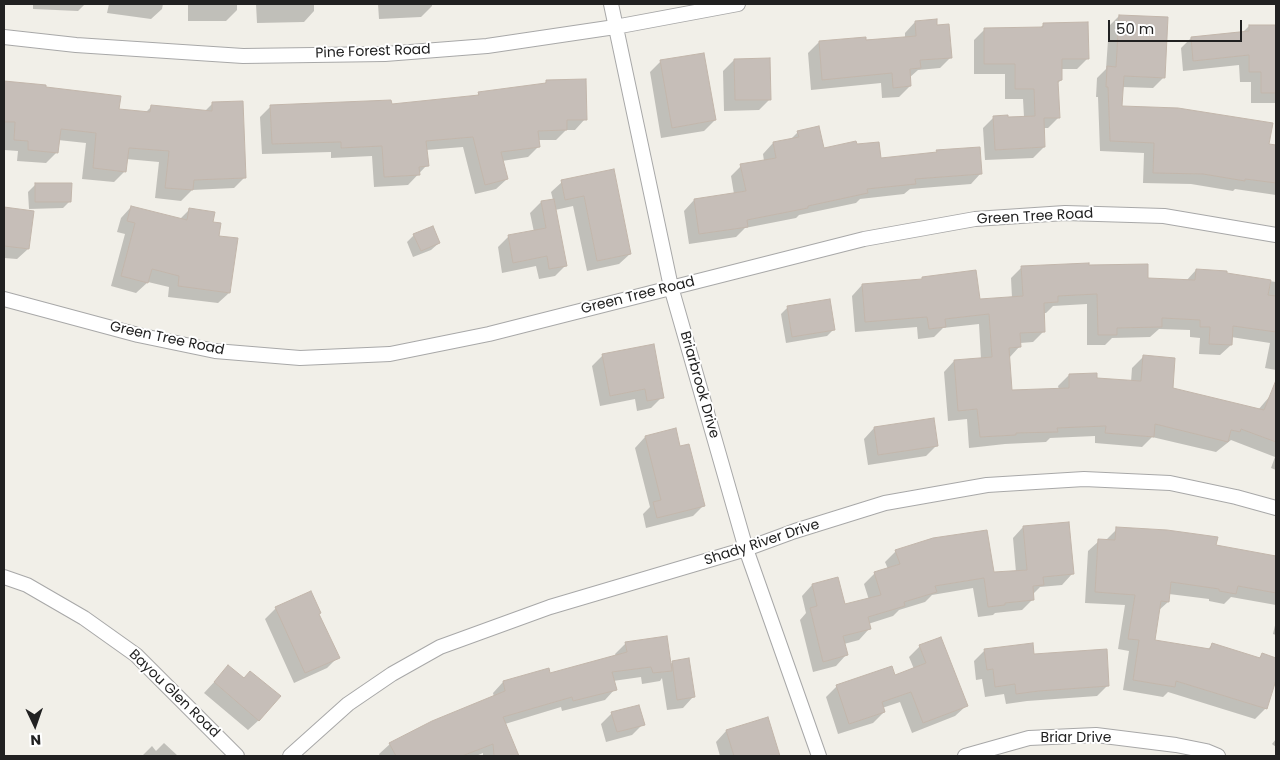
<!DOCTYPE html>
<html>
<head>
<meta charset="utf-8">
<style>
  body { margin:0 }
  #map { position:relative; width:1280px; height:760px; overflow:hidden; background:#f1efe8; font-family:Poppins,sans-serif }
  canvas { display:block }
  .frame { position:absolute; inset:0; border:5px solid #212121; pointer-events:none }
  .north { position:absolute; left:10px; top:700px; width:50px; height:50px; -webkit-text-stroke:4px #fff; paint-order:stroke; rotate:177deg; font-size:14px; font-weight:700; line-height:20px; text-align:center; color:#212121 }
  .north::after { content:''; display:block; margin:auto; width:18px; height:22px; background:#212121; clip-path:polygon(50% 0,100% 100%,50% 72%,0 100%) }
  .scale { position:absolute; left:1108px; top:20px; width:134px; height:22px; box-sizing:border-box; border:2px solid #212121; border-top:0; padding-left:6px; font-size:15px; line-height:18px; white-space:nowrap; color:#212121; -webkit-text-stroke:4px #fff; paint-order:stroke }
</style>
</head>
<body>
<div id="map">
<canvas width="1280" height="760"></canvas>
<div class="frame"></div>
<div class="north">N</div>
<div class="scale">50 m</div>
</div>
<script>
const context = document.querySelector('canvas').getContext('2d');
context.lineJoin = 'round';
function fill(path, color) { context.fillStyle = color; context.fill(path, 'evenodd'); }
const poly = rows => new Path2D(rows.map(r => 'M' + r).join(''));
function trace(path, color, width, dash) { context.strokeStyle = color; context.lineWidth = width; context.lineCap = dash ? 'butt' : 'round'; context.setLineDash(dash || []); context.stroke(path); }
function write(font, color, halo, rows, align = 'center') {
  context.font = font + ' Poppins,sans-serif'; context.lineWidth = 4; context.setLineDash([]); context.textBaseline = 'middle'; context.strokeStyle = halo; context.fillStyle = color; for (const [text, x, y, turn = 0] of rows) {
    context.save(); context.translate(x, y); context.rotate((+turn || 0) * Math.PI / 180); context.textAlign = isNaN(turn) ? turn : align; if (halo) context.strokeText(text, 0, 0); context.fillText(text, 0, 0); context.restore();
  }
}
const shadow = poly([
  [33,4,85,4,78,11,33,9],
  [109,4,163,4,162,9,151,19,107,13],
  [188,4,237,4,237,10,226,21,188,21],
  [256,4,314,4,314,11,304,22,257,23],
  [378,4,432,4,432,6,421,17,379,19],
  [1119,16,1163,78,1153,88,1122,87,1121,107,1276,146,1276,195,1235,189,1233,191,1191,184,1143,183,1144,153,1100,151,1098,97,1096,97,1097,78,1106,69,1109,26],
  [915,22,951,57,940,68,918,70,909,78,910,86,899,97,882,98,881,83,811,90,808,53,819,42,905,38,905,33],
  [1044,24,1088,58,1077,69,1061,69,1061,80,1057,84,1059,117,1048,128,1043,128,1044,147,1033,158,985,160,983,128,994,117,1024,117,1023,99,1005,99,1005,74,974,74,974,40,985,29,1039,29],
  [1249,26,1276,26,1276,103,1251,103,1251,82,1240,82,1239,65,1183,71,1181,48,1191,38,1243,32],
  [734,60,770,99,759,110,724,111,723,71],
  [661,61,715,120,704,131,661,138,650,72],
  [546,82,585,119,575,130,566,130,556,140,538,140,539,146,528,157,502,161,507,179,496,189,475,194,463,147,426,150,427,165,408,185,374,187,372,156,331,158,331,152,262,154,260,117,271,106,390,105,476,97,479,93,544,84],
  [4,83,44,86,44,88,118,110,145,113,152,106,205,111,212,104,245,177,234,188,192,190,181,201,155,198,159,162,126,159,125,171,114,182,82,179,86,143,58,140,57,152,46,163,17,161,18,151,4,150],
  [798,132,823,149,856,146,880,159,936,153,937,151,981,173,971,184,910,189,904,194,860,199,856,203,799,215,796,218,745,228,736,237,689,244,684,211,694,200,734,194,731,176,741,166,764,161,763,154,773,143,790,140],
  [613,171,630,254,619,264,587,271,573,206,555,210,566,265,555,276,539,279,536,266,502,273,498,247,508,237,534,232,530,213,541,202,553,200,551,192,562,182],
  [36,184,70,201,63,208,29,209,28,192],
  [131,207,179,220,189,210,218,237,229,293,218,303,168,297,169,287,148,282,136,293,111,286,125,234,117,232,121,218],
  [4,209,33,212,28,249,17,259,4,258],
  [414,235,439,243,431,250,413,257,407,242],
  [1088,266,1146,279,1186,281,1196,270,1276,282,1276,370,1265,368,1270,343,1231,337,1231,345,1220,355,1199,354,1200,338,1190,337,1190,330,1159,329,1150,337,1112,338,1105,345,1087,345,1087,304,1053,306,1046,313,1043,313,1044,331,1033,342,1020,343,1020,346,1009,358,1011,392,1059,390,1058,386,1069,375,1131,382,1132,368,1143,357,1171,389,1258,410,1270,396,1276,399,1276,470,1271,468,1275,457,1231,440,1216,452,1152,437,1142,447,1095,443,1095,436,1050,438,1046,442,1005,444,969,448,967,419,948,421,944,372,954,361,981,359,979,324,943,328,934,337,918,339,917,327,855,332,852,296,862,285,921,280,923,278,979,300,1012,298,1011,278,1022,267],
  [788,307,834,329,827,336,786,343,781,314],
  [603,355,662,397,651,408,637,411,635,399,600,406,592,366],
  [874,428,937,445,926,456,868,465,864,439],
  [645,437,703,506,693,516,646,528,643,514,650,507,635,448],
  [1023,527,1072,574,1062,585,1040,587,1033,594,1033,599,1022,610,995,613,993,615,978,617,973,588,932,595,925,602,899,610,893,616,868,624,869,629,859,640,844,644,846,655,836,666,813,672,800,620,806,613,802,596,812,585,844,606,869,600,864,584,875,573,888,569,885,562,896,551,993,574,1016,572,1013,538],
  [1117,529,1276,557,1276,605,1231,597,1224,604,1209,601,1209,599,1169,594,1168,602,1158,611,1154,641,1208,649,1212,645,1258,659,1262,655,1276,659,1276,676,1266,708,1255,719,1168,692,1163,697,1123,690,1129,651,1118,649,1125,605,1085,603,1088,551,1099,541,1106,540],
  [310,592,318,614,338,657,327,668,294,683,265,619,276,608],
  [1276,621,1276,635,1273,634],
  [626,643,670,664,673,662,693,697,683,708,667,710,662,678,660,681,642,684,641,677,613,681,615,689,605,700,562,711,561,707,505,724,518,756,483,756,483,753,476,756,380,756,379,754,390,744,494,697,493,693,503,682,549,674,616,657,615,654],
  [920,646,966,706,955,716,912,733,900,702,882,708,884,712,873,723,838,734,826,697,837,686,894,676,914,669,909,657],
  [985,650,1033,655,1108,685,1097,696,1027,701,1006,704,1004,694,985,697,982,679,976,680,974,661],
  [228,667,259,720,248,730,204,693],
  [612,713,643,724,632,735,606,742,601,724],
  [767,719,778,756,720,756,716,742,726,731],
  [1276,739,1276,747,1272,744],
  [164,743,178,756,142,756,152,746,156,751]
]);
const building = poly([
  [1119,15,1168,17,1165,78,1124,76,1122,106,1178,108,1273,123,1269,144,1276,145,1276,183,1245,179,1245,181,1203,174,1153,173,1154,143,1110,141,1108,87,1106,87,1107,66,1116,67,1119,15],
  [937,19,937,25,949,24,952,58,920,60,921,68,910,69,911,86,893,88,892,73,822,80,819,41,866,37,866,40,916,36,915,21,937,19],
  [1088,22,1089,59,1062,59,1062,80,1058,81,1060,118,1044,118,1045,147,995,150,993,116,1008,115,1008,117,1035,116,1034,89,1015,89,1015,64,984,64,984,28,1043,27,1043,23,1088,22],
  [1249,25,1276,25,1276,93,1261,93,1261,72,1249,72,1249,55,1193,61,1191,37,1249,31,1249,25],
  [704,53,716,120,672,128,660,60,704,53],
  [770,58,771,100,735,100,734,59,770,58],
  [586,79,587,120,567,120,567,130,538,131,540,147,501,152,508,179,485,185,473,137,426,141,429,166,419,167,420,175,384,177,382,146,341,148,341,142,272,144,270,105,391,100,392,104,479,95,478,92,546,83,546,80,586,79],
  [4,81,46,85,46,87,121,96,119,109,150,112,151,105,212,111,212,102,243,101,246,178,194,180,193,190,165,188,169,151,129,148,126,172,93,168,96,133,61,129,58,153,28,150,28,141,14,140,15,122,4,122,4,81],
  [819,126,824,148,856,141,857,144,879,142,881,158,937,152,936,150,980,147,982,174,915,179,916,184,867,189,868,193,808,206,808,208,747,220,748,227,699,234,694,199,746,191,740,164,776,158,773,142,799,137,797,131,819,126],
  [614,169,631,254,597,261,584,196,565,200,561,180,614,169],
  [35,183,72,183,71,202,35,202,35,183],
  [554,199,567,266,549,269,547,256,513,263,508,235,546,228,541,201,554,199],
  [131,206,187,220,189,208,215,212,213,222,221,223,219,236,238,238,230,293,178,286,179,276,152,269,148,283,121,276,135,223,127,221,131,206],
  [4,207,34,211,29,249,4,246,4,207],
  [433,226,440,243,421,251,413,234,433,226],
  [1089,263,1089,265,1148,264,1148,278,1195,280,1196,269,1227,271,1227,273,1271,280,1268,295,1276,296,1276,332,1233,326,1232,345,1209,344,1210,327,1200,327,1200,320,1162,318,1162,327,1117,328,1117,335,1098,335,1097,294,1058,296,1058,302,1044,303,1045,332,1020,333,1021,347,1009,348,1012,390,1069,388,1069,374,1097,373,1097,378,1141,381,1143,355,1175,358,1173,388,1264,410,1276,380,1276,442,1241,429,1240,432,1231,430,1228,442,1155,424,1154,437,1105,433,1106,426,1057,428,1058,432,1016,433,1016,435,980,437,977,409,958,411,954,360,992,357,989,314,945,319,946,327,929,329,927,317,865,322,862,284,922,279,922,277,976,270,980,299,1023,296,1021,266,1089,263],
  [830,299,835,330,792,337,787,306,830,299],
  [654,344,664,398,647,401,645,389,610,396,602,354,654,344],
  [934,418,938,446,878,455,874,427,934,418],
  [676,428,680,446,689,444,705,506,657,518,653,502,661,500,645,436,676,428],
  [1069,522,1074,574,1043,577,1044,585,1033,586,1034,600,1005,603,1005,605,988,607,984,578,935,586,937,592,904,602,905,606,868,617,871,629,843,636,848,655,823,662,810,608,817,606,812,584,838,577,845,604,881,595,874,572,900,564,895,550,933,538,987,530,994,572,1027,570,1023,526,1069,522],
  [1116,527,1167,530,1218,537,1216,545,1276,556,1276,593,1238,586,1236,594,1219,591,1219,589,1171,582,1169,602,1161,601,1155,640,1210,649,1212,643,1260,658,1262,653,1276,658,1276,680,1267,709,1176,681,1175,687,1133,680,1139,640,1128,639,1135,595,1095,592,1098,539,1115,540,1116,527],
  [311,591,321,613,319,614,340,658,305,673,275,607,311,591],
  [667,636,672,671,653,673,651,667,612,672,617,690,573,701,572,697,503,717,519,756,494,756,493,744,462,756,396,756,389,743,432,721,505,691,503,681,549,668,550,673,627,652,625,642,667,636],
  [941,637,968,706,923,723,911,692,882,702,885,712,849,724,836,685,892,666,895,675,926,663,919,645,941,637],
  [1033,643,1034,654,1107,649,1109,686,1039,691,1016,694,1015,684,995,687,993,669,987,670,984,649,1033,643],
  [689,658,695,697,677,700,672,661,689,658],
  [228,665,244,678,250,671,281,696,259,721,214,682,228,665],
  [639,705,645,725,617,732,611,712,639,705],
  [768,717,780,756,734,756,726,730,768,717]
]);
const street = poly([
  [611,4,671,287,746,549,819,756],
  [4,37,76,45,243,56,385,54,487,46,615,27,738,4],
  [4,299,138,335,215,351,300,358,390,354,489,334,864,239,975,219,1065,213,1164,216,1276,235],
  [4,577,27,585,84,618,136,655,237,756],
  [290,756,348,704,392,674,440,647,550,607,746,549,795,531,885,503,987,485,1084,479,1170,483,1236,497,1276,508],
  [965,756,1029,738,1096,735,1176,745,1206,751,1218,756]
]);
const streetNames = [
  ["Pine Forest Road",373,52,-2],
  ["Green Tree Road",1035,217,-3],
  ["Green Tree Road",638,296,-14],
  ["Green Tree Road",167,339,12],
  ["Briarbrook Drive",699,385,74],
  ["Shady River Drive",762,543,-18],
  ["Bayou Glen Road",174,694,44],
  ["Briar Drive",1076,738]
];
fill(shadow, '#0003');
fill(building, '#c6beb8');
trace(building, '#c2b6ab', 1);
trace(street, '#a8a8a8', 16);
trace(street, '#fff', 14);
write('14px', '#212121', '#fff', streetNames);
</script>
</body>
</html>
